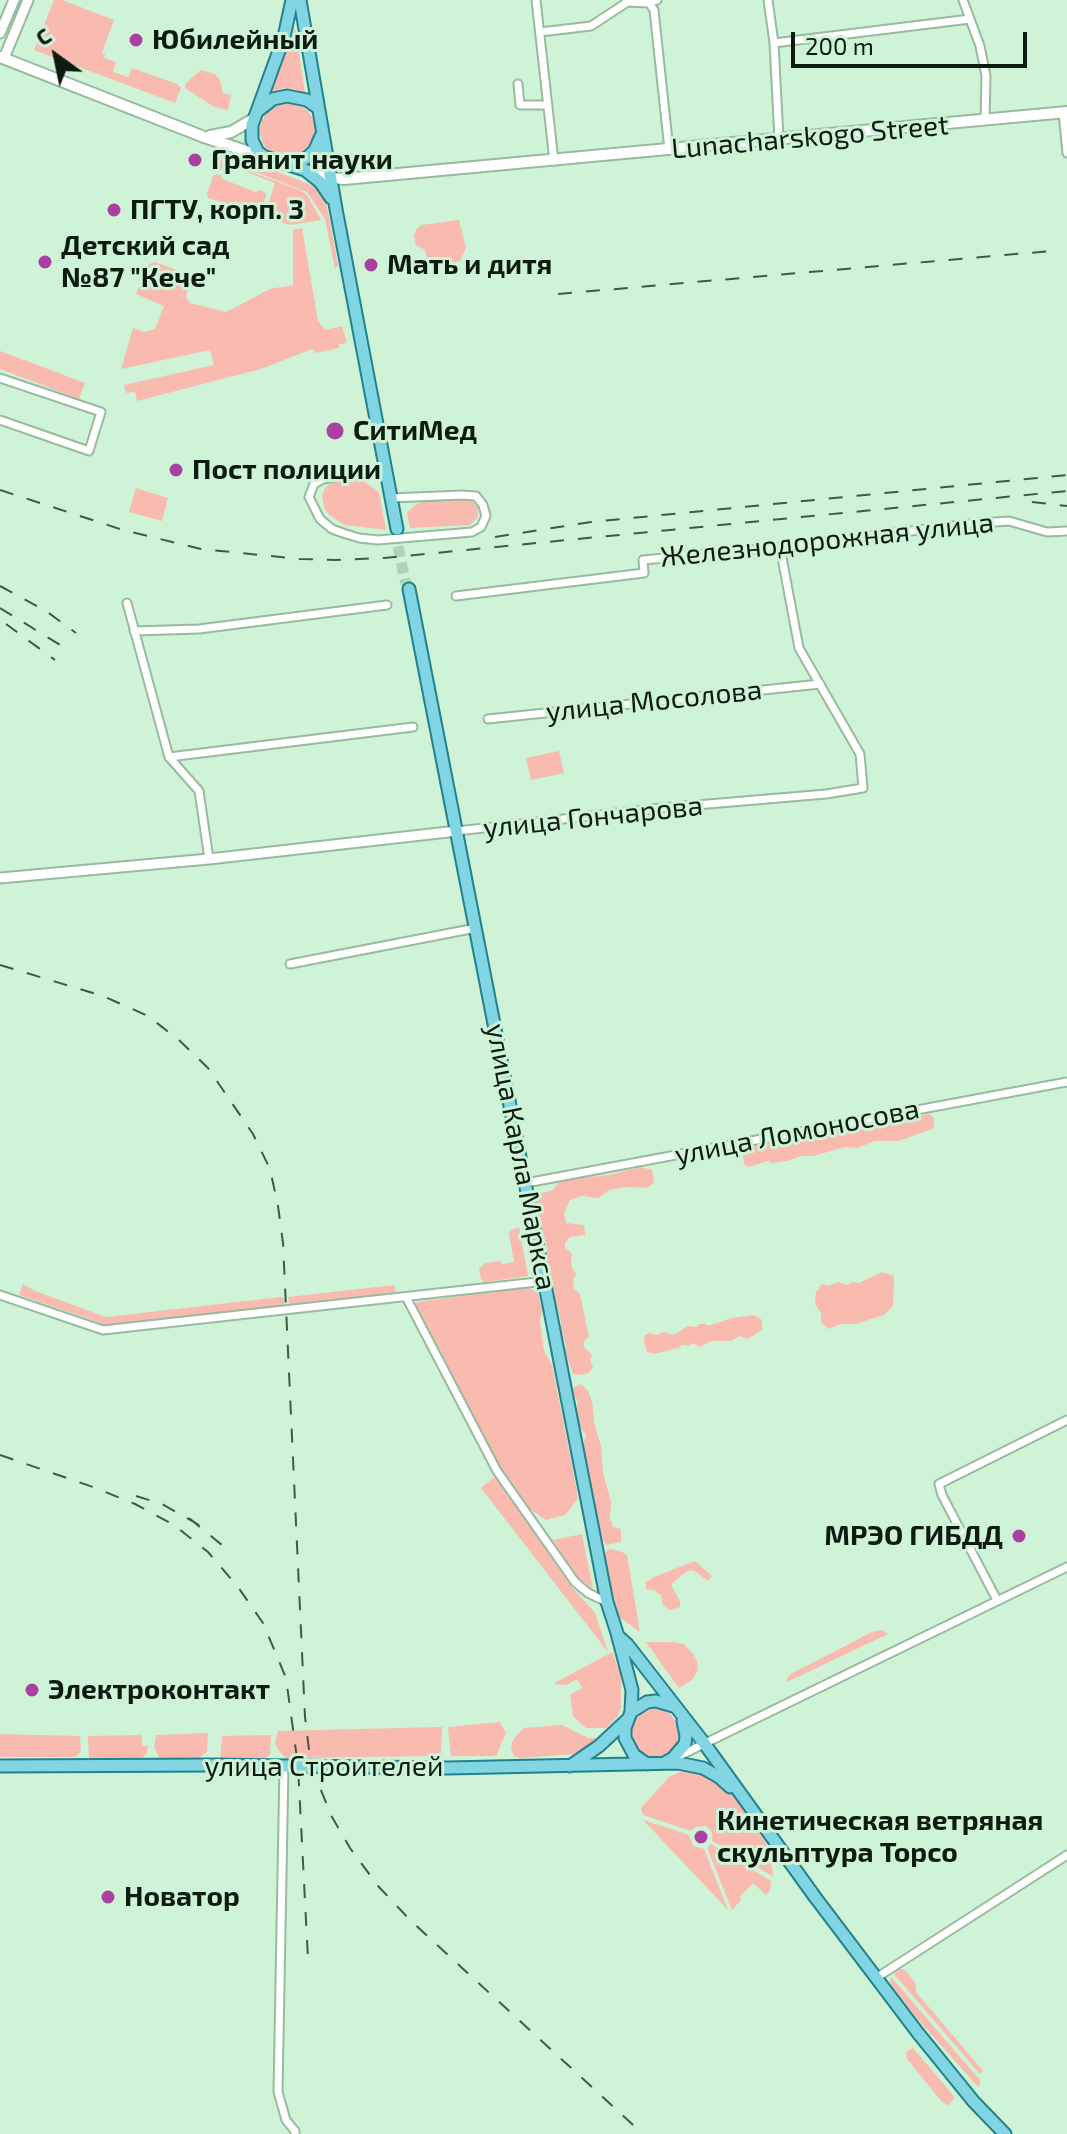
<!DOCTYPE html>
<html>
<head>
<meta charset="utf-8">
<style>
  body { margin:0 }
  #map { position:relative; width:1067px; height:2134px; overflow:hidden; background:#cef3d6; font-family:"Exo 2",sans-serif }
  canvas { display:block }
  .north { position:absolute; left:16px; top:16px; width:80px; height:80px; -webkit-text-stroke:6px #cef3d6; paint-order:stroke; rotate:327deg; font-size:22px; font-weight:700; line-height:32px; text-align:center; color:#0d1b11 }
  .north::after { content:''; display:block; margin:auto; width:28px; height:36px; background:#0d1b11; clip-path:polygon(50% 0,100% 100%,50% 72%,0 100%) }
  .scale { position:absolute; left:791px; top:32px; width:236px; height:36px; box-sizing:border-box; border:4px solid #0d1b11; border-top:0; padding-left:10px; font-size:24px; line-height:28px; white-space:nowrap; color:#0d1b11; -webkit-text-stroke:6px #cef3d6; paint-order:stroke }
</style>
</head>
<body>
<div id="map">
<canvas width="1067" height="2134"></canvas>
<div class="north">С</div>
<div class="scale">200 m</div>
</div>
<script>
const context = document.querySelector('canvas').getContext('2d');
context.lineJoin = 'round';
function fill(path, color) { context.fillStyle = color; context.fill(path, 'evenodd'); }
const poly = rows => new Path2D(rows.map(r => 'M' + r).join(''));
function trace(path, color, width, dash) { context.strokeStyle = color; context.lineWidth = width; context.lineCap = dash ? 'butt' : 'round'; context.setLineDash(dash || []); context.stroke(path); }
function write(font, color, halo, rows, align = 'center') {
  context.font = font + ' "Exo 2",sans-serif'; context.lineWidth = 6; context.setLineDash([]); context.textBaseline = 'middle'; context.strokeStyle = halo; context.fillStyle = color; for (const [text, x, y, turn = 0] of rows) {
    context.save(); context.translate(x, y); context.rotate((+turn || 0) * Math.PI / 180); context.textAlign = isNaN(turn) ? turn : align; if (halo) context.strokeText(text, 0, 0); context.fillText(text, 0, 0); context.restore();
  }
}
const green = poly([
  [54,0,62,0,114,20,102,53,105,54,104,58,116,62,113,72,128,77,132,68,177,84,181,88,175,103,34,50],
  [295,28,305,93,295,89,283,88,271,93],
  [201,70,215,74,220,80,223,93,231,95,228,110,214,107,185,88,186,83],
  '260 131a28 28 0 1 1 56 0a28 28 0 1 1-56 0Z',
  [226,152,319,188,325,197,338,265,335,269,325,219,307,192,220,158],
  [219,160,300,190,307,195,321,220,290,225,267,217,265,214,275,183,228,165,224,170,219,168,217,165],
  [216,174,221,175,222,179,256,192,259,190,265,192,266,196,261,211,256,213,208,198,207,194,213,176],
  [459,220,466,248,460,261,433,268,430,261,420,263,420,260,427,258,425,250,416,245,414,236,417,228,422,225],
  [302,228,318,321,325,330,342,326,347,343,339,344,339,348,316,353,312,349,261,369,137,401,135,392,126,393,124,385,214,365,210,350,121,369,133,328,144,332,155,329,164,306,136,294,149,264,155,262,193,276,186,296,190,303,226,312,270,289,293,285,293,230],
  [0,351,85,383,79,399,0,369],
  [349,477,362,480,379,492,386,530,345,525,329,515,324,508,322,496,325,488,333,481],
  [136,488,168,498,162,521,129,512],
  [466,499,472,501,478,508,478,517,470,525,410,528,407,513,414,506,424,501],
  [559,751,564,773,531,780,526,758],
  [929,1114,934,1118,934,1128,899,1141,875,1141,857,1148,845,1147,813,1156,801,1156,787,1161,772,1163,768,1161,749,1167,744,1164,742,1147,752,1144,762,1146,769,1141,793,1137,807,1138,827,1131,833,1133,853,1127,876,1125,883,1122,898,1121],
  [640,1167,652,1170,654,1183,646,1188,627,1187,609,1190,599,1198,582,1196,570,1200,564,1213,566,1223,584,1225,585,1235,570,1237,565,1243,565,1248,572,1253,571,1260,572,1268,576,1274,573,1280,574,1289,580,1294,589,1337,584,1341,584,1347,592,1355,590,1360,593,1367,589,1373,579,1375,573,1374,565,1351,566,1345,561,1330,561,1321,555,1301,555,1293,546,1261,547,1249,533,1189,539,1194,553,1190,561,1180,609,1175],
  [519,1227,528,1276,484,1282,481,1279,479,1268,486,1263,501,1261,502,1264,514,1262,509,1233,511,1230],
  [882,1272,894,1276,893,1306,884,1315,855,1324,841,1324,829,1329,821,1323,821,1313,815,1304,816,1292,822,1284,829,1286,838,1282,846,1285,852,1282,859,1283],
  [23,1284,35,1291,106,1317,281,1297,284,1298,284,1305,107,1325,19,1295],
  [394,1285,396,1293,289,1304,288,1297],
  [528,1287,538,1293,542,1311,540,1321,544,1351,552,1365,577,1491,577,1500,565,1515,546,1520,527,1507,501,1469,415,1308,417,1302],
  [754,1315,762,1320,762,1330,748,1339,740,1336,731,1341,711,1341,699,1347,694,1343,688,1346,682,1345,678,1348,654,1354,647,1352,644,1342,645,1335,650,1333,657,1335,664,1332,673,1335,688,1326,697,1327,699,1324,706,1324,708,1326,732,1318],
  [581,1384,588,1391,592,1401,595,1427,601,1446,603,1473,611,1502,610,1518,613,1527,621,1529,621,1542,606,1545,600,1536,598,1515,593,1510,594,1503,590,1495,592,1488,583,1445,586,1435,580,1427,576,1410,578,1401,573,1394,574,1387],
  [493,1478,497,1479,571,1586,595,1613,608,1652,481,1488],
  [582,1534,593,1589,577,1577,553,1540],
  [610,1549,620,1551,627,1555,640,1632,619,1617,612,1604,602,1555],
  [692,1562,696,1562,712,1576,708,1581,695,1571,690,1570,684,1573,671,1585,680,1601,680,1607,669,1610,663,1605,661,1595,653,1590,646,1589,646,1582,654,1577],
  [882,1630,888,1634,787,1682,787,1678,791,1674,872,1632],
  [673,1642,684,1644,694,1655,697,1662,698,1670,692,1680,679,1688,646,1642],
  [612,1652,621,1675,621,1707,618,1716,606,1728,586,1728,573,1716,570,1695,582,1688,577,1679,566,1685,553,1684],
  '631 1733a24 24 0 1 1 48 0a24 24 0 1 1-48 0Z',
  [500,1722,506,1733,496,1756,451,1756,448,1727],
  [562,1725,588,1738,597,1738,576,1754,518,1758,514,1756,511,1749,512,1743,515,1737,524,1728],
  [442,1727,441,1756,286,1758,278,1750,275,1742,278,1731],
  [208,1733,207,1752,199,1758,160,1759,154,1748,156,1735],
  [0,1734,80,1736,81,1752,75,1757,0,1757],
  [142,1735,142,1746,148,1746,146,1754,141,1759,89,1759,88,1736],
  [271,1735,270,1754,263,1761,220,1761,222,1736],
  [692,1771,720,1784,733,1795,766,1843,774,1877,712,1841,712,1832,706,1826,696,1827,691,1831,643,1815,641,1808,670,1776,680,1772],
  [643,1820,689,1835,693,1846,704,1849,728,1910],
  [711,1844,771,1881,770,1890,766,1895,753,1883,740,1897,741,1900,732,1910,707,1848],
  [901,1968,906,1971,916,1984,916,1992,983,2071,980,2074,894,1974],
  [891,1977,980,2080,979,2088,914,2015,890,1984],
  [913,2048,953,2095,954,2098,950,2104,947,2105,942,2102,907,2059,906,2052]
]);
const primaryTunnel = poly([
  [397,530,397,542,405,580,409,589]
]);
const minor = poly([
  [536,0,554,161],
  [768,0,774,43,779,139],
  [963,0,980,46,986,76,985,120],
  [626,2,649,3,657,0],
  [649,3,654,10,669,150],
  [540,32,591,26,626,3],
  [774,43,970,19],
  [518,84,520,105,548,105],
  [1063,113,1067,153],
  [0,378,101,412,89,451,0,420],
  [385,469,323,479,314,484,309,497,320,519,332,529,343,533,359,538,378,540,472,532,481,527,486,516,483,505,476,496,462,495,391,498],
  [456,596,644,573,643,560,780,547,968,524,1009,521,1047,532,1067,531],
  [127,603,169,757,199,791,209,859],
  [134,631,199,629,387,605],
  [488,719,820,684],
  [169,757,413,727],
  [457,831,661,808,826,794,863,788,860,754,799,648,780,547],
  [290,964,476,928],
  [526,1183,1067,1082],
  [0,1295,103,1330,546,1281],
  [406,1297,497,1471,575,1582,588,1593,607,1602],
  [997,1600,942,1495,939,1484,1067,1420],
  [679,1756,1067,1567],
  [284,1766,278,2092,286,2120,295,2131,295,2134],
  [876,1978,1067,1855]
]);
const tertiary = poly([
  [0,33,14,0],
  [4,58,28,0],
  [0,878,209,859,457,831]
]);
const secondary = poly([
  [0,57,204,137,264,157],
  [210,136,231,132,255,118],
  [309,171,330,178,344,179,1067,112]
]);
const primary = poly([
  [292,0,284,37,252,125,252,140,258,152,265,157,305,170,320,182,331,198],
  [300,0,336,209,397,529],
  [259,110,273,99,287,96,307,100,318,108],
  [288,163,301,161,309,156,315,150,321,136],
  [409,589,607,1602,618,1636,627,1644,704,1743,815,1897,918,2033,974,2102,1005,2134],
  [618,1637,632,1690,631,1712,625,1728,625,1738,634,1755,647,1764],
  [631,1712,647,1702,656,1701,673,1706],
  [666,1762,673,1758,685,1744,686,1736,683,1721],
  [0,1766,214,1765,448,1768,678,1763,703,1768,719,1777,730,1787],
  [570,1766,599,1746,628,1719]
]);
const rail = poly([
  [558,294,1051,251],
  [0,490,123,530,201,549,300,559,335,560,384,558,1067,491],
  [1032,502,1067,506],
  [495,537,591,522,1067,475],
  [0,586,46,611,76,633],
  [0,608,65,648],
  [6,624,55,660],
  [0,965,103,996,148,1016,180,1041,208,1068,253,1134,270,1169,278,1206,283,1243,305,1717,311,1766,332,1817,350,1848,378,1886,411,1921,643,2134],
  [0,1455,93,1487,135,1504,174,1525,208,1552,238,1587,263,1623,286,1678,298,1766,308,1959],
  [136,1496,162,1504,199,1525],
  [189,1518,228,1550]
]);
const markers = [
  [136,40,8,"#aa40a1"],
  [195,160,8,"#aa40a1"],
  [114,210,8,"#aa40a1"],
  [45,262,8,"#aa40a1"],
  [371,265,8,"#aa40a1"],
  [335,431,10,"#aa40a1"],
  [176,470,8,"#aa40a1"],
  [1019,1536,8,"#aa40a1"],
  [32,1690,8,"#aa40a1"],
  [701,1837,8,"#aa40a1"],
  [108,1897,8,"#aa40a1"]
];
const poiNames = [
  ["Юбилейный",152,40],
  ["Гранит науки",211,160],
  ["ПГТУ, корп. 3",130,210],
  ["Детский сад",61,246],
  ["№87 \"Кече\"",61,278],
  ["Мать и дитя",387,265],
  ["СитиМед",353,431],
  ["Пост полиции",192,470],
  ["МРЭО ГИБДД",1003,1536,"right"],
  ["Электроконтакт",48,1690],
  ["Кинетическая ветряная",717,1821],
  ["скульптура Торсо",717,1853],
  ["Новатор",124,1897]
];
const streetNames = [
  ["Lunacharskogo Street",810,137,-5],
  ["Железнодорожная улица",827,540,-6],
  ["улица Мосолова",654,701,-6],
  ["улица Гончарова",593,817,-6],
  ["улица Ломоносова",797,1132,-11],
  ["улица Карла Маркса",521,1157,79],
  ["улица Строителей",324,1767]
];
fill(green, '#f9bbaf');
trace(primaryTunnel, '#b1d3b8', 11, [11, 5.5]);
trace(minor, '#98bb9f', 11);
trace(tertiary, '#98bb9f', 13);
trace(secondary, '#98bb9f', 14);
trace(primary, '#23828c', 15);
trace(minor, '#fff', 7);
trace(tertiary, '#fff', 9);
trace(secondary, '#fff', 10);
trace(primary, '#82d5e2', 11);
trace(rail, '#445849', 2, [14, 14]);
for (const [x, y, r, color] of markers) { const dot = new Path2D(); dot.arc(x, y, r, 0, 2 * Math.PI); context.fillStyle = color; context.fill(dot); trace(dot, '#cef3d6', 3); }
write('bold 28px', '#0d1b11', '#cef3d6', poiNames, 'left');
write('28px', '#0d1b11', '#cef3d6', streetNames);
</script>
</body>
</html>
